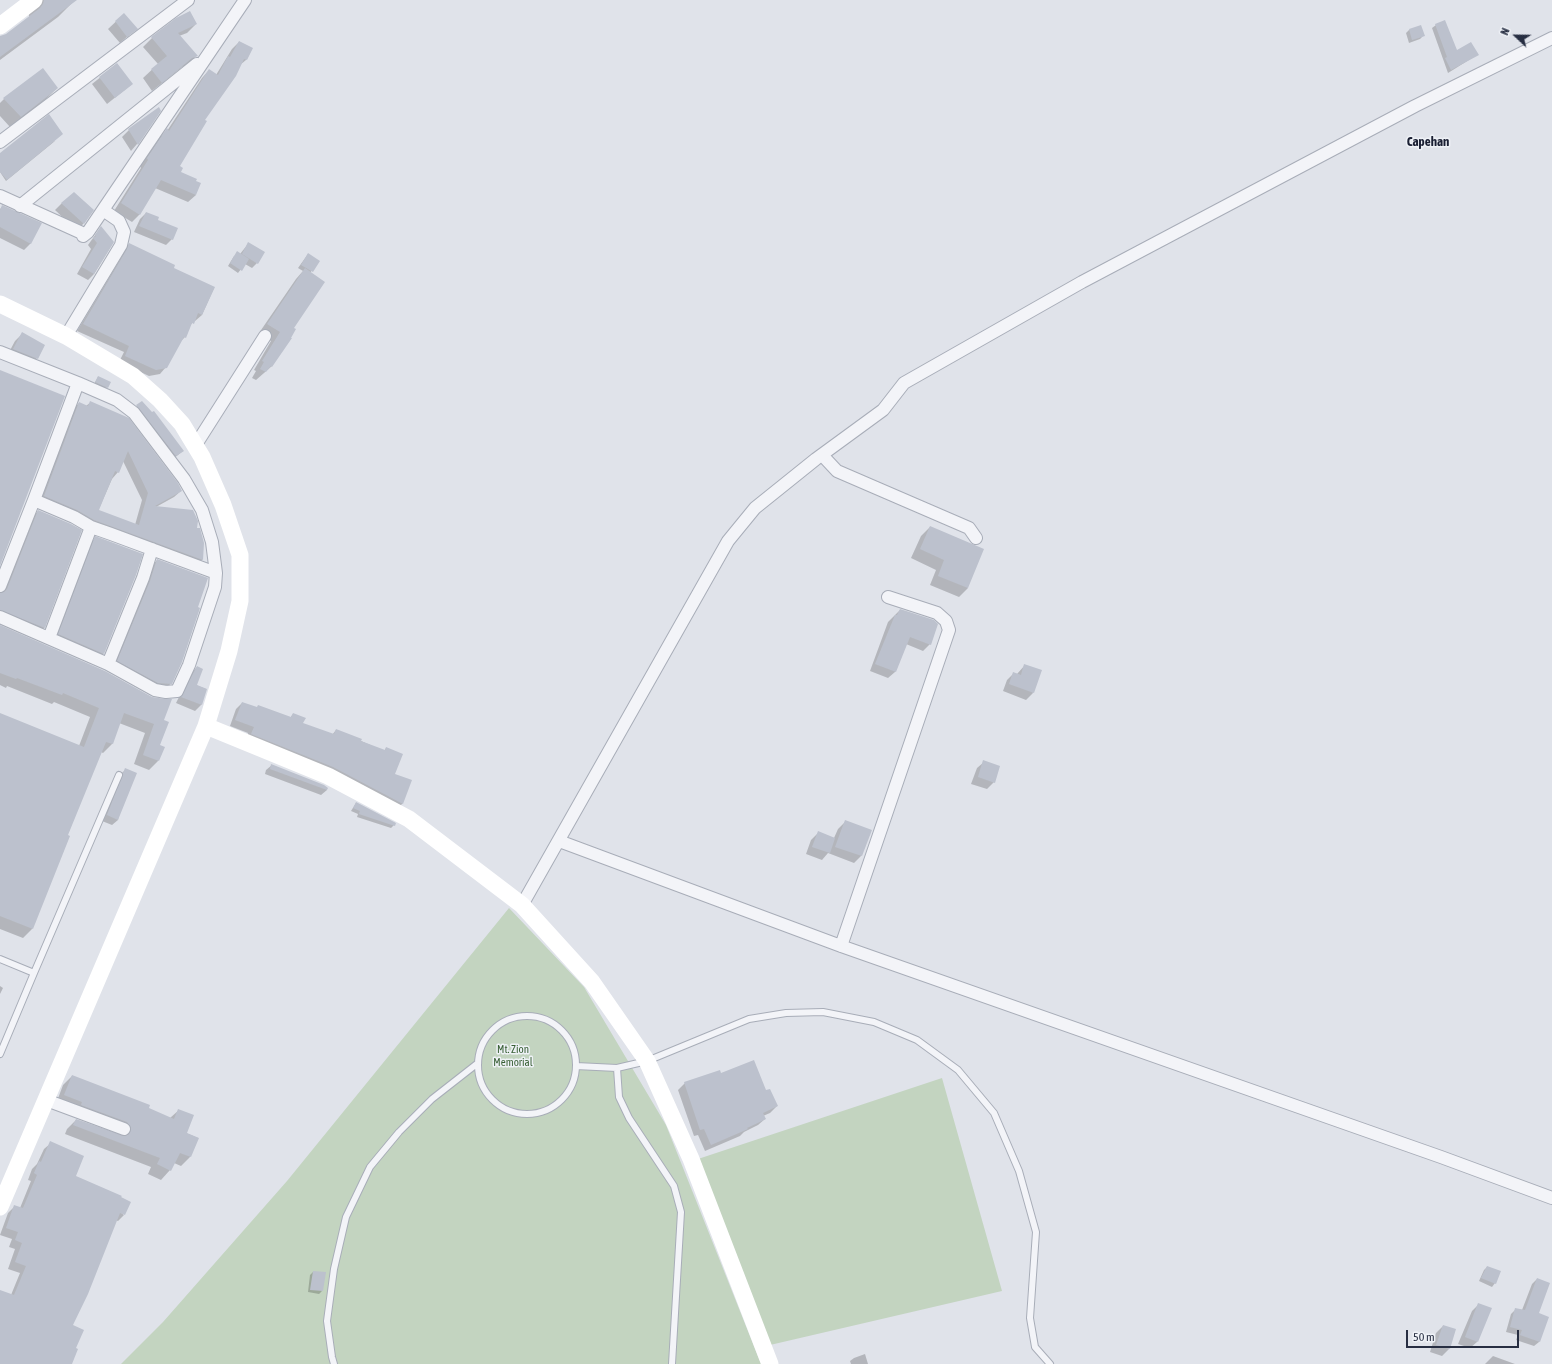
<!DOCTYPE html>
<html>
<head>
<meta charset="utf-8">
<style>
  body { margin:0 }
  #map { position:relative; width:1552px; height:1364px; overflow:hidden; background:#e0e3ea; font-family:"Asap Condensed",sans-serif }
  canvas { display:block }
  .north { position:absolute; left:1496px; top:16px; width:40px; height:40px; -webkit-text-stroke:3px #eff2f7; paint-order:stroke; rotate:292deg; font-size:11px; font-weight:700; line-height:16px; text-align:center; color:#272e42 }
  .north::after { content:''; display:block; margin:auto; width:14px; height:18px; background:#272e42; clip-path:polygon(50% 0,100% 100%,50% 72%,0 100%) }
  .scale { position:absolute; left:1406px; top:1330px; width:113px; height:18px; box-sizing:border-box; border:2px solid #272e42; border-top:0; padding-left:5px; font-size:12px; line-height:14px; white-space:nowrap; color:#272e42; -webkit-text-stroke:3px #eff2f7; paint-order:stroke }
</style>
</head>
<body>
<div id="map">
<canvas width="1552" height="1364"></canvas>
<div class="north">N</div>
<div class="scale">50 m</div>
</div>
<script>
const context = document.querySelector('canvas').getContext('2d');
context.lineJoin = 'round';
function fill(path, color) { context.fillStyle = color; context.fill(path, 'evenodd'); }
const poly = rows => new Path2D(rows.map(r => 'M' + r).join(''));
function trace(path, color, width, dash) { context.strokeStyle = color; context.lineWidth = width; context.lineCap = dash ? 'butt' : 'round'; context.setLineDash(dash || []); context.stroke(path); }
function write(font, color, halo, rows, align = 'center') {
  context.font = font + ' "Asap Condensed",sans-serif'; context.lineWidth = 3; context.setLineDash([]); context.textBaseline = 'middle'; context.strokeStyle = halo; context.fillStyle = color; for (const [text, x, y, turn = 0] of rows) {
    context.save(); context.translate(x, y); context.rotate((+turn || 0) * Math.PI / 180); context.textAlign = isNaN(turn) ? turn : align; if (halo) context.strokeText(text, 0, 0); context.fillText(text, 0, 0); context.restore();
  }
}
const green = poly([
  [509,908,584,987,666,1125,761,1364,121,1364,163,1322,287,1181],
  [942,1078,1002,1291,770,1345,698,1159]
]);
const shadow = poly([
  [41,0,70,0,72,3,58,17,0,60,0,37,7,35,29,17,29,12],
  [124,14,136,29,120,43,108,29],
  [196,24,187,33,179,36,196,56,188,65,182,67,152,91,143,78,158,64,143,47,152,38],
  [1436,25,1456,51,1477,55,1448,73,1432,28],
  [1421,27,1423,36,1420,39,1409,43,1406,33,1409,30],
  [239,42,251,49,246,60,240,65,204,120,178,167,180,172,196,195,188,202,155,188,139,215,132,222,114,211,141,168,140,166,160,137,167,130,167,131,202,78,209,70,216,75,232,49],
  [117,64,132,84,107,104,92,84],
  [57,88,46,99,10,127,0,116,0,103,4,99],
  [160,111,137,144,131,151,122,137,129,130],
  [55,141,6,181,0,172,0,154],
  [62,203,92,210,83,224,77,231,55,210],
  [3,206,31,243,24,250,0,238,0,209],
  [146,213,157,221,172,239,166,245,134,232,140,219],
  [101,227,113,243,94,274,88,280,77,274,91,249,88,245],
  [129,244,172,268,214,288,202,315,195,321,194,320,190,326,185,337,179,343,166,367,160,374,149,376,119,362,124,352,77,331,122,256,123,250],
  [248,244,257,263,252,268,245,264,238,273,228,266,234,256,240,254],
  [308,254,319,261,310,273,292,328,272,366,256,380,252,378,256,371,254,370,271,341,259,333,296,279,303,271,298,268],
  [22,334,37,358,30,365,7,356,15,341],
  [98,377,107,387,104,391,93,386],
  [91,402,181,491,174,497,156,507,196,529,203,543,202,560,195,566,37,503,72,410,79,403,86,406],
  [123,461,142,500,135,525,98,511,112,479,118,472],
  [142,402,183,451,173,459,134,409],
  [38,511,81,531,44,628,35,637,0,622,0,594,29,520],
  [930,527,968,588,959,597,930,585,936,570,911,558,921,536],
  [96,538,103,654,97,660,53,641,89,544],
  [157,560,171,683,166,689,113,666,152,566],
  [900,610,930,644,923,651,906,644,895,672,888,678,870,671,888,622],
  [0,626,162,721,158,746,163,748,158,761,149,770,134,764,145,733,119,723,112,744,103,753,101,752,67,836,69,837,32,929,23,938,0,929,0,714,79,746,90,717,54,702,52,704,7,686,6,688,0,685],
  [1025,665,1033,693,1026,700,1003,691,1007,680,1014,673,1017,674],
  [197,667,196,685,206,689,201,705,195,711,176,703,191,673],
  [242,703,290,718,293,714,302,724,332,735,336,730,384,751,386,748,394,775,410,781,402,804,396,810,246,740,248,733,230,726,236,709],
  [984,762,994,782,987,789,971,784,977,768],
  [272,765,327,788,327,790,321,795,265,774,266,770],
  [126,769,118,820,112,825,102,821,120,775],
  [356,803,394,825,391,828,357,817,358,814,351,811],
  [845,822,870,831,861,856,854,863,828,853,822,860,806,854,811,840,818,833,834,838,838,829],
  [0,986,3,988,0,994],
  [721,1075,766,1092,777,1106,770,1113,763,1116,765,1119,758,1125,744,1132,740,1136,705,1151,698,1135,694,1136,678,1090,685,1083],
  [72,1076,170,1118,179,1110,186,1133,198,1138,190,1157,181,1166,174,1163,170,1170,161,1180,148,1174,151,1167,65,1134,67,1129,76,1120,121,1136,117,1131,56,1104,63,1085],
  [51,1143,74,1176,124,1215,118,1221,115,1220,72,1326,69,1364,0,1364,0,1291,11,1295,20,1273,8,1269,15,1249,9,1247,12,1239,0,1235,8,1213,15,1206,20,1208,31,1181,28,1180,32,1169,37,1164,44,1149],
  [1487,1267,1495,1283,1492,1287,1479,1281,1484,1270],
  [313,1272,322,1291,319,1294,308,1292,310,1275],
  [1537,1279,1539,1342,1534,1346,1516,1340,1518,1335,1506,1332,1511,1314,1516,1309,1522,1310,1532,1284],
  [1479,1304,1477,1342,1470,1348,1458,1344,1472,1311],
  [1443,1326,1455,1330,1449,1349,1442,1356,1430,1352,1436,1333],
  [865,1354,868,1364,851,1364,850,1361,854,1358],
  [1493,1356,1515,1364,1485,1364]
]);
const building = poly([
  [44,0,77,0,0,57,0,36,6,34,40,8,43,4],
  [190,11,197,24,178,33,198,56,192,58,162,83,151,69,167,56,151,37,176,18],
  [124,13,138,29,127,37,115,21],
  [1445,20,1457,50,1471,42,1479,55,1451,70,1445,58,1447,57,1435,24],
  [1421,25,1425,36,1412,40,1409,29],
  [239,41,253,48,247,60,244,59,236,76,205,120,207,121,180,166,183,168,181,172,197,179,196,181,201,183,196,195,161,180,140,215,121,203,148,160,147,158,167,128,169,131,209,69,218,75,228,56,230,57],
  [117,63,133,84,115,98,99,77],
  [43,68,58,88,21,117,3,98],
  [159,107,161,111,138,145,128,129],
  [49,114,63,134,7,180,0,172,0,153],
  [74,192,94,210,84,224,61,203],
  [2,205,42,223,31,244,0,227,0,210],
  [146,212,159,217,158,220,178,228,173,240,139,226],
  [101,226,114,242,94,274,82,267,97,243,93,238,96,236,95,235],
  [248,242,265,252,258,264,242,254],
  [129,243,175,265,174,268,215,287,202,315,198,313,194,324,192,323,186,338,184,337,167,368,156,370,125,356,129,346,83,324,127,249],
  [237,251,249,259,242,271,230,263],
  [308,253,320,261,313,272,301,265],
  [305,268,325,282,294,328,296,329,291,338,292,338,272,367,271,366,266,372,260,369,264,362,262,361,280,332,267,324],
  [22,332,45,345,38,359,13,349],
  [0,370,65,396,0,566],
  [98,376,111,382,108,388,95,382],
  [90,401,129,418,178,483,182,491,155,506,193,510,198,521,197,528,200,528,204,543,203,560,94,520,77,510,44,496,79,402,88,406],
  [128,451,148,493,139,525,99,510,115,471,119,473],
  [142,401,152,412,154,411,184,451,176,456,136,405],
  [38,510,71,524,82,530,45,628,0,610,0,593,4,592,7,589],
  [930,526,984,549,968,588,938,576,944,560,920,549],
  [95,536,143,554,136,575,104,654,58,634],
  [157,559,208,578,198,607,200,608,182,662,172,684,158,683,117,661,150,581],
  [900,609,934,620,938,624,931,645,910,637,896,672,875,664,895,615,897,615],
  [0,625,105,671,152,697,165,699,172,699,164,720,169,722,160,745,165,747,159,761,143,755,154,724,124,713,113,744,106,742,68,835,70,836,33,929,0,916,0,713,84,747,99,708,63,693,62,695,17,678,16,679,0,673],
  [1024,664,1042,670,1034,693,1009,684,1013,672,1021,675],
  [197,666,203,669,197,685,207,689,202,705,181,697],
  [242,702,257,707,258,705,291,717,293,713,306,718,303,723,334,734,336,729,362,739,361,741,385,750,386,747,403,754,395,774,412,780,403,804,333,767,251,734,254,727,235,720],
  [983,760,1000,766,995,783,978,777],
  [271,764,324,785,328,788,327,790,270,769],
  [125,768,137,773,118,820,107,815],
  [356,802,396,823,395,826,359,814,360,811,353,808],
  [845,820,872,830,862,856,835,847],
  [818,831,835,838,830,853,812,847],
  [754,1060,766,1090,770,1089,778,1106,763,1113,766,1119,747,1128,748,1129,711,1145,704,1129,700,1130,684,1082,720,1070,721,1073],
  [72,1075,150,1105,149,1108,174,1119,178,1109,194,1115,187,1133,199,1138,191,1157,180,1153,171,1171,157,1164,160,1158,73,1125,76,1119,125,1136,129,1134,131,1128,127,1122,81,1105,82,1102,64,1095],
  [50,1141,84,1156,76,1176,122,1196,121,1197,131,1202,125,1215,120,1213,88,1294,73,1325,84,1330,76,1348,78,1349,72,1364,0,1364,0,1290,14,1295,26,1266,15,1262,22,1243,15,1240,18,1232,6,1228,14,1205,23,1208,37,1175,34,1173,39,1161,41,1162],
  [1487,1266,1501,1271,1496,1284,1481,1278],
  [313,1271,326,1272,323,1291,310,1290],
  [1537,1278,1550,1283,1539,1313,1549,1317,1540,1342,1520,1335,1522,1330,1510,1327,1515,1308,1525,1310],
  [1478,1303,1492,1308,1478,1342,1465,1337],
  [1443,1325,1456,1329,1450,1349,1436,1345]
]);
const lane = poly([
  [0,959,34,973,0,1054],
  [34,973,119,775],
  '478 1065a49 49 0 1 1 98 0a49 49 0 1 1-98 0Z',
  [576,1066,617,1068,647,1061,749,1019,786,1013,823,1012,874,1022,917,1040,958,1070,994,1113,1019,1171,1036,1232,1030,1318,1035,1347,1050,1364],
  [617,1068,619,1097,629,1118,674,1186,681,1212,672,1364],
  [334,1364,332,1357,327,1321,334,1269,346,1217,370,1167,399,1132,432,1099,478,1063]
]);
const street = poly([
  [0,142,188,0],
  [0,196,82,233,83,236,88,232,245,0],
  [20,206,197,64],
  [66,336,121,245,124,232,119,221,103,210],
  [0,352,78,383],
  [195,446,265,336],
  [822,455,837,471,969,528,976,538],
  [34,500,74,517,91,527,111,534,216,573],
  [0,586,34,500,78,383,117,400,134,413,184,479,202,510,212,542,216,573,215,587,189,665,177,691,166,692,155,690,108,664,0,617],
  [49,638,91,527],
  [108,664,143,578,152,549],
  [559,841,841,946,1441,1157,1552,1198],
  [522,905,728,541,755,508,816,459,883,410,904,383,1082,282,1415,106,1552,38],
  [841,946,949,630,946,621,937,613,888,597],
  [46,1100,124,1129]
]);
const secondary = poly([
  [0,26,34,0],
  [0,304,66,336,133,376,160,400,182,424,202,457,223,505,240,555,240,601,229,651,206,726,0,1207],
  [206,726,328,776,409,819,522,905,592,982,647,1061,691,1159,770,1364]
]);
const parkNames = [
  ["Mt. Zion",513,1050],
  ["Memorial",513,1063]
];
const quarterNames = [
  ["Capehan",1428,142]
];
fill(green, '#c3d4c0');
fill(shadow, '#0003');
fill(building, '#bcc1cd');
trace(lane, '#a8adb8', 8);
trace(street, '#a8adb8', 14);
trace(lane, '#f3f4f8', 6);
trace(street, '#f3f4f8', 12);
trace(secondary, '#fff', 17);
write('11px', '#375f34', '#eff2f7', parkNames);
write('bold 13px', '#1a1f33', '#eff2f7', quarterNames);
</script>
</body>
</html>
